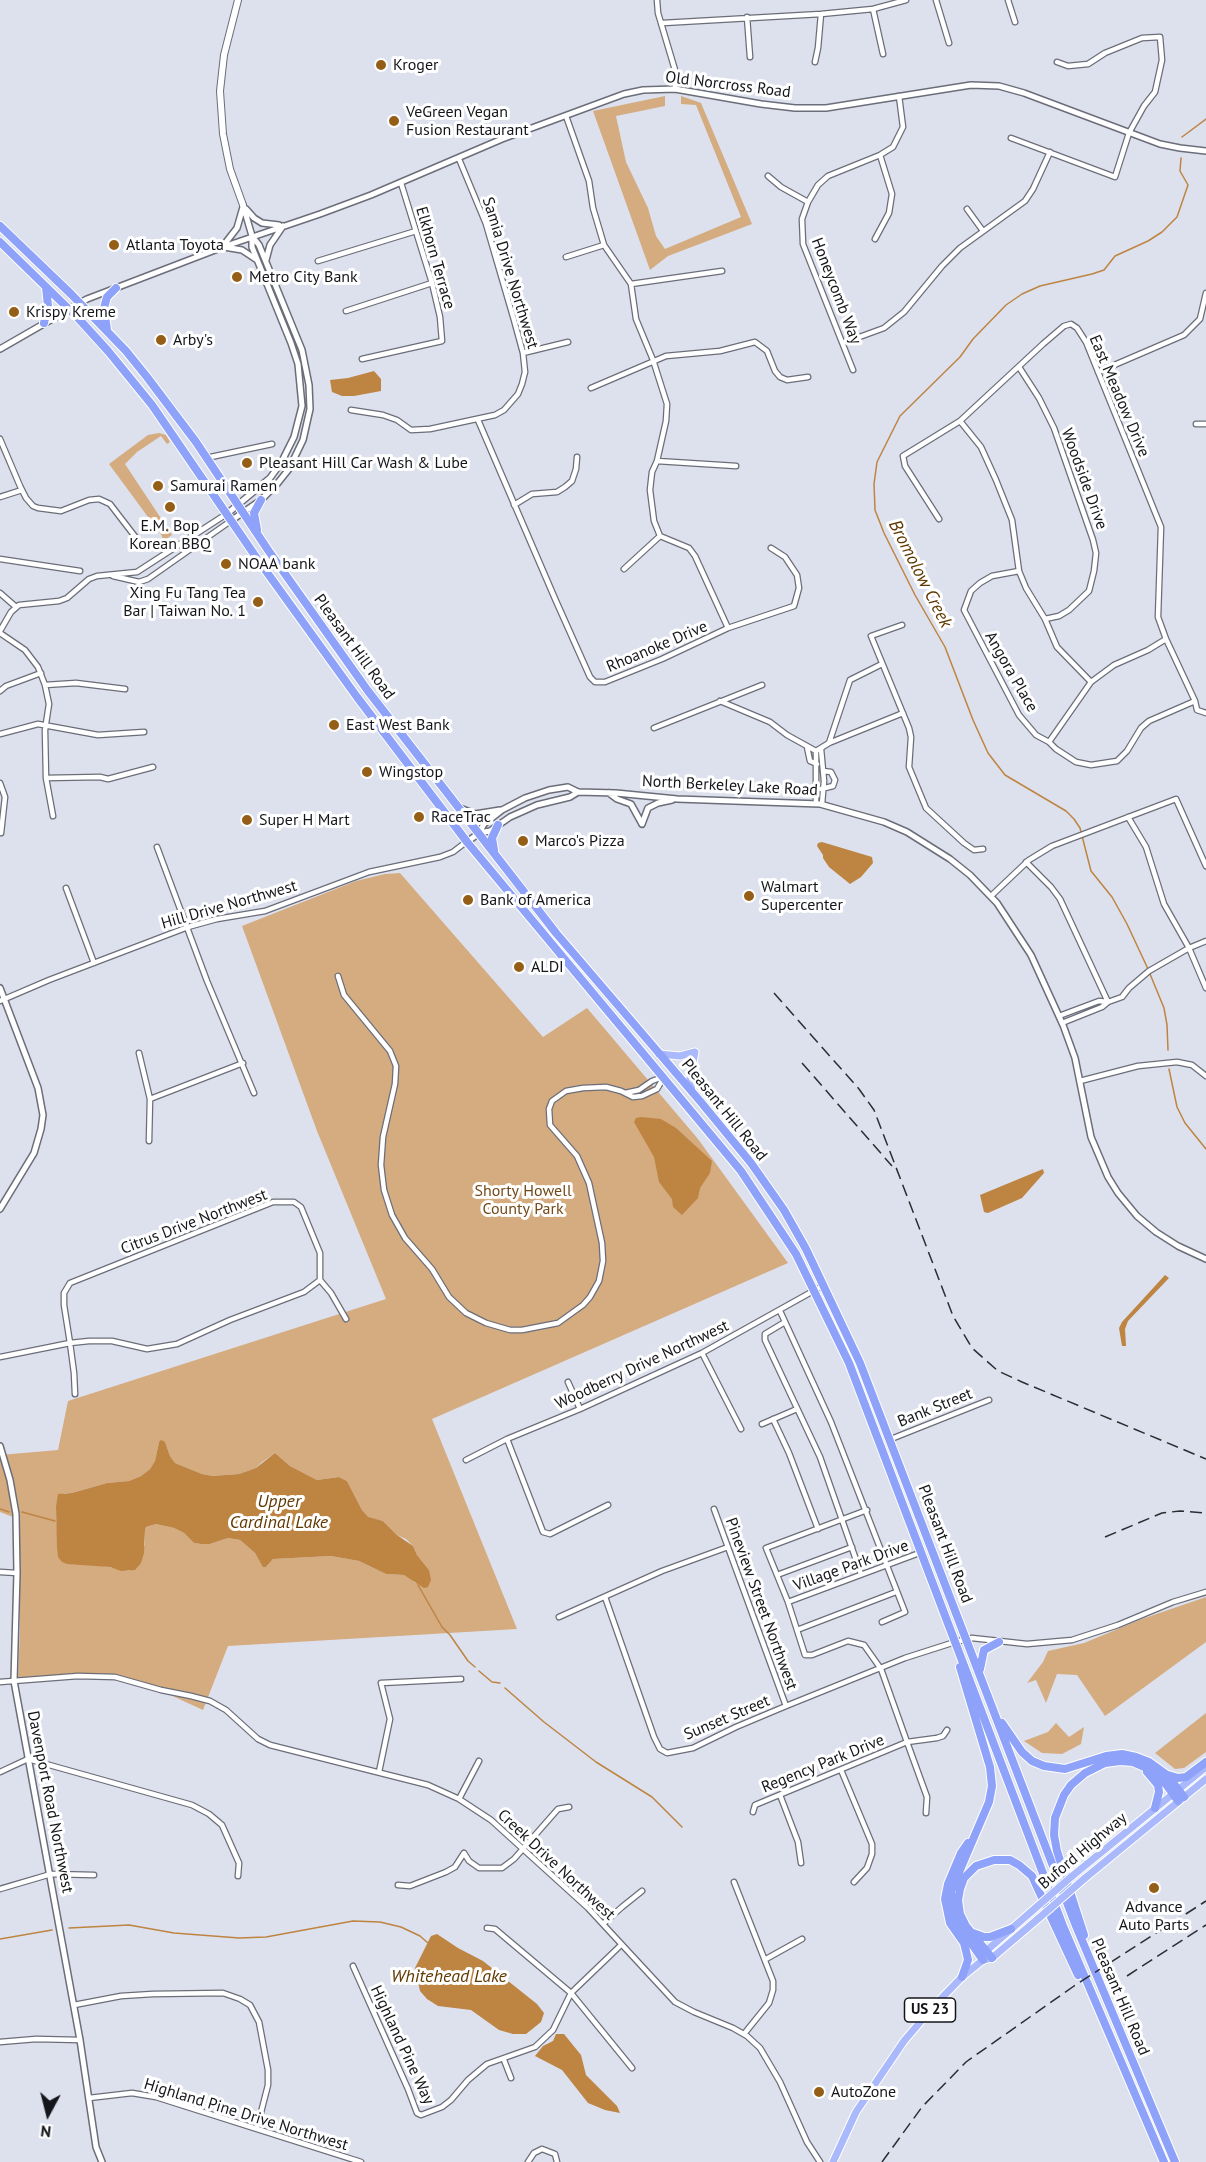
<!DOCTYPE html>
<html>
<head>
<meta charset="utf-8">
<style>
  body { margin:0 }
  #map { position:relative; width:1206px; height:2162px; overflow:hidden; background:#dde1ed; font-family:"PT Sans",sans-serif }
  canvas { display:block }
  .north { position:absolute; left:18px; top:2084px; width:60px; height:60px; -webkit-text-stroke:4px #fff; paint-order:stroke; rotate:187deg; font-size:16px; font-weight:700; line-height:24px; text-align:center; color:#15161a }
  .north::after { content:''; display:block; margin:auto; width:21px; height:27px; background:#15161a; clip-path:polygon(50% 0,100% 100%,50% 72%,0 100%) }
</style>
</head>
<body>
<div id="map">
<canvas width="1206" height="2162"></canvas>
<div class="north">N</div>
</div>
<script>
const context = document.querySelector('canvas').getContext('2d');
context.lineJoin = 'round';
function fill(path, color) { context.fillStyle = color; context.fill(path, 'evenodd'); }
const poly = rows => new Path2D(rows.map(r => 'M' + r).join(''));
function trace(path, color, width, dash) { context.strokeStyle = color; context.lineWidth = width; context.lineCap = dash ? 'butt' : 'round'; context.setLineDash(dash || []); context.stroke(path); }
function write(font, color, halo, rows, align = 'center') {
  context.font = font + ' "PT Sans",sans-serif'; context.lineWidth = 6; context.setLineDash([]); context.textBaseline = 'middle'; context.strokeStyle = halo; context.fillStyle = color; for (const [text, x, y, turn = 0] of rows) {
    context.save(); context.translate(x, y); context.rotate((+turn || 0) * Math.PI / 180); context.textAlign = isNaN(turn) ? turn : align; if (halo) context.strokeText(text, 0, 0); context.fillText(text, 0, 0); context.restore();
  }
}
const green = poly([
  [665,96,665,106,616,116,626,162,648,208,656,236,665,249,741,217,696,105,681,104,681,96,701,103,752,224,668,256,650,270,593,111],
  [159,433,166,435,170,442,167,444,161,436,137,452,125,464,172,535,163,541,162,536,109,464,148,435],
  [400,873,543,1037,587,1008,698,1139,788,1263,432,1419,517,1629,228,1646,203,1710,153,1687,96,1677,18,1679,20,1630,18,1519,0,1512,0,1455,58,1450,68,1401,386,1299,317,1131,242,926,356,881,385,874],
  [159,1442,165,1442,170,1456,175,1463,202,1474,211,1476,239,1474,256,1468,261,1463,275,1453,290,1466,317,1480,339,1477,347,1481,362,1510,368,1518,383,1521,397,1535,406,1539,413,1546,417,1555,429,1570,415,1583,410,1577,404,1575,386,1574,359,1561,331,1556,273,1559,266,1567,264,1567,255,1553,240,1540,228,1538,210,1544,201,1544,194,1543,184,1533,174,1528,156,1524,146,1527,145,1530,145,1545,129,1571,58,1557,56,1507,64,1493,72,1493,107,1483,129,1481,141,1476,150,1469,155,1461],
  [1206,1597,1206,1642,1105,1716,1077,1675,1057,1674,1046,1703,1036,1680,1027,1683,1043,1662,1048,1651,1084,1643,1142,1619],
  [1206,1713,1206,1752,1184,1768,1175,1769,1155,1753],
  [1056,1723,1069,1737,1084,1727,1081,1744,1062,1754,1042,1753,1024,1741,1048,1732]
]);
const water = poly([
  [374,371,381,379,381,391,354,396,342,396,332,392,330,380,348,378],
  [822,842,872,857,873,863,861,877,850,884,829,867,823,858,823,855,817,846,818,843],
  [641,1117,661,1119,676,1128,712,1161,710,1173,700,1188,698,1198,682,1215,673,1207,672,1199,659,1182,654,1157,634,1122,636,1118],
  [1043,1169,1044,1173,1022,1198,988,1213,984,1212,980,1195],
  [1165,1275,1169,1278,1128,1321,1125,1329,1126,1346,1122,1346,1119,1328,1122,1322],
  [161,1440,165,1442,170,1456,175,1463,202,1474,212,1476,239,1474,256,1468,275,1453,290,1466,317,1480,339,1477,347,1481,362,1510,368,1517,383,1521,397,1535,413,1546,417,1555,429,1570,431,1580,428,1587,424,1588,404,1575,386,1574,359,1561,331,1556,273,1559,266,1567,263,1567,255,1553,240,1540,228,1538,210,1544,201,1544,194,1543,184,1533,174,1528,156,1524,146,1527,145,1530,144,1553,141,1563,135,1570,121,1571,110,1567,67,1564,62,1562,58,1557,57,1548,56,1507,58,1494,72,1493,107,1483,129,1481,141,1476,150,1469,155,1461,159,1442],
  [437,1934,458,1948,483,1961,537,2004,544,2013,541,2022,526,2034,513,2034,499,2030,471,2010,438,2006,427,1999,420,1991,415,1968,431,1936],
  [556,2034,564,2034,581,2055,586,2075,617,2106,620,2113,605,2110,588,2103,562,2070,535,2056,543,2046,553,2041]
]);
const stream = poly([
  [1182,137,1206,119],
  [1148,969,1127,924,1112,897,1091,871,1080,828,1074,819,1066,811,1005,775,988,753,973,720,945,647,915,595,884,533,875,510,874,484,877,462,900,416,960,357,973,339,1006,305,1022,294,1040,286,1092,274,1104,270,1115,256,1148,241,1162,232,1177,217,1188,185,1180,171,1181,158],
  [1150,974,1164,1008,1167,1025,1168,1050],
  [1169,1069,1177,1107,1185,1123,1206,1149],
  [0,1509,9,1512],
  [22,1512,55,1521],
  [418,1585,442,1627,450,1635,468,1661,475,1667],
  [479,1671,492,1682,500,1683],
  [505,1688,544,1722,596,1762,652,1797,682,1827],
  [69,1928,129,1925,174,1933,239,1938,266,1937,353,1921,380,1922,401,1927,420,1936,428,1943],
  [0,1939,52,1930]
]);
const minor = poly([
  [657,0,658,13,675,70,675,89],
  [936,0,949,43],
  [1008,0,1015,22],
  [873,9,883,54],
  [747,17,750,57],
  [663,23,821,14,873,9,906,0],
  [815,62,818,48,821,14],
  [566,116,589,181,593,208,604,245,631,284,636,319,653,360,667,404,666,421,657,461,652,472,650,490,654,521,660,536,689,548,695,556,728,628],
  [1011,138,1115,177,1129,133,1144,106,1155,92,1162,60,1160,37,1142,38,1105,53,1088,64,1068,66,1057,62],
  [768,176,781,187,808,202],
  [967,209,983,231],
  [875,239,889,213,892,194,880,155],
  [566,257,604,245],
  [318,261,416,231],
  [631,284,722,271],
  [346,311,432,283],
  [843,343,884,328,904,312,942,266,960,248,1025,201,1033,189,1050,152],
  [523,353,568,342],
  [362,359,442,341,440,317,432,283,401,183],
  [1019,367,1039,398,1054,428,1093,540,1096,553,1094,571,1089,591,1069,610,1059,616,1045,619],
  [853,370,803,244,802,219,808,202,818,185,828,176,880,155,893,147,903,127,899,96],
  [1098,372,1184,335,1200,319,1206,293],
  [591,388,666,356,720,351,755,342,767,351,775,371,780,377,787,380,808,377],
  [351,410,383,415,397,420,411,430,430,429,495,415,504,410,518,394,522,384,525,372,523,353,514,320,486,224,459,159],
  [478,420,556,601,590,677,595,682,605,682,662,659,728,628,794,606,799,588,797,575,785,557,771,548],
  [960,421,981,447,996,480,1012,520,1019,571,1026,588,1045,619,1057,647,1091,682],
  [1196,424,1206,424],
  [0,439,20,486,26,498,33,506,38,508,61,511,89,500,99,499,110,504,140,543,148,546,166,543,171,550],
  [206,458,272,444],
  [657,461,736,466],
  [0,497,22,490],
  [514,505,532,494,557,492,565,487,572,481,576,469,577,457],
  [939,519,905,466,903,456,960,421,1043,344,1064,326,1071,324,1077,328,1086,342,1161,527,1158,617,1166,639,1195,701,1197,710,1206,713],
  [0,559,80,571],
  [624,569,660,536],
  [1019,571,992,576,980,583,971,591,964,610,1019,715,1036,735,1049,742,1056,749,1076,762,1091,765,1117,761,1127,751,1141,728,1149,721,1195,701],
  [113,576,139,582,148,579,232,520],
  [0,593,16,607],
  [902,625,871,636,909,728,911,737,909,767,926,808,964,843,974,850,983,849],
  [0,631,11,612,19,605,59,601,67,598,89,579,97,576,137,572,228,513],
  [0,633,25,650,38,667,45,685,49,704,45,730,46,778,53,816],
  [45,685,76,683,125,689],
  [0,691,6,686,41,673],
  [720,701,770,722,787,735,816,751],
  [654,728,762,685],
  [0,734,38,724,98,735,144,732],
  [1049,742,1091,682,1114,665,1148,650,1166,639],
  [829,743,850,680,882,664],
  [807,747,810,761,817,764],
  [821,749,824,781,822,804],
  [816,751,829,743,903,713],
  [46,778,100,777,108,779,153,767],
  [0,783,5,797,1,833],
  [821,789,833,786,835,780,831,772,823,771],
  [816,803,816,751],
  [1128,817,1146,847,1164,904,1189,948,1206,988],
  [157,847,207,981,254,1093],
  [1026,862,1051,887,1060,899,1108,1002],
  [66,888,94,963],
  [991,896,1029,860,1052,846,1176,799,1206,866],
  [338,976,344,995,390,1051,396,1066,395,1084,383,1137,381,1165,384,1190,392,1215,405,1238,432,1269,449,1297,466,1313,486,1323,510,1330,522,1330,558,1323,583,1305,590,1297,599,1281,603,1261,602,1243,589,1183,577,1156,550,1125,549,1109,552,1101,566,1091,583,1088,606,1087,621,1091,633,1097,642,1096,657,1089,664,1077],
  [0,1001,49,980,188,927,217,919,265,911,369,872,440,857,453,852,466,842],
  [1059,1016,1099,1001,1108,1002],
  [1062,1023,1102,1007,1108,1002,1122,997,1129,988,1149,971,1189,948,1206,941],
  [139,1053,150,1099,149,1141],
  [1080,1081,1138,1066,1177,1062,1192,1065,1206,1076],
  [625,1093,639,1090,652,1081,663,1077],
  [150,1099,243,1063],
  [320,1280,331,1293,346,1319],
  [780,1311,831,1422,905,1612,882,1622],
  [785,1322,765,1334,765,1340,820,1457,861,1574],
  [702,1353,741,1429],
  [0,1357,70,1343,89,1341,112,1341,147,1349,177,1344,230,1320,304,1292,320,1280,320,1253,301,1207,294,1202,273,1202,70,1283,64,1293,64,1305,70,1343,74,1373,75,1394],
  [568,1382,580,1409],
  [773,1419,789,1453,818,1529],
  [762,1424,797,1409],
  [507,1439,543,1532,550,1534,608,1505],
  [891,1439,989,1400],
  [466,1460,507,1439,580,1409,702,1353,824,1285],
  [714,1509,786,1706],
  [0,1572,17,1573],
  [777,1575,852,1547],
  [605,1597,654,1737,660,1749,667,1753,693,1748,736,1727,786,1706,905,1658,955,1642,972,1638,1027,1644,1072,1640,1118,1625,1173,1602,1206,1592],
  [788,1602,922,1552],
  [559,1617,662,1571,728,1547],
  [797,1630,896,1592],
  [0,1682,78,1676,115,1677,161,1690,191,1696,210,1701,226,1710,258,1739,270,1745,428,1785,459,1799,491,1820,588,1908,675,2002,694,2012,733,2028,747,2036,760,2048,780,2082,807,2142,820,2162],
  [841,1770,872,1844,872,1854,867,1868,854,1882],
  [0,1772,28,1759,192,1805,209,1814,222,1825,239,1863,238,1876],
  [379,1772,390,1719,381,1683,461,1679],
  [780,1795,798,1842,801,1863],
  [459,1799,479,1761],
  [753,1812,755,1805,907,1742,881,1669,864,1645,848,1641,812,1655,805,1655,788,1602,766,1548,867,1510],
  [926,1813,927,1797,907,1742,937,1738,943,1736,947,1730],
  [734,1882,773,1981,773,1990,769,2003,744,2034],
  [398,1885,410,1886,446,1872,455,1867,464,1853,469,1861,479,1868,502,1868,514,1859,558,1809,569,1807],
  [0,1889,51,1874,94,1875],
  [603,1924,622,1907,642,1891],
  [487,1928,495,1929,571,1993,632,2068],
  [766,1959,802,1939],
  [353,1966,408,2089,417,2113,421,2115,442,2107,451,2100,468,2080,487,2064,535,2047,553,2030,571,1993,621,1945],
  [74,2005,121,1996,153,1994,223,1993,240,1999,250,2005,259,2022,268,2070,268,2085,257,2128],
  [0,2042,36,2039,80,2040],
  [504,2060,511,2078],
  [89,2098,132,2093,156,2097,361,2162],
  [528,2162,534,2153,542,2149,555,2154,557,2162]
]);
const tertiary = poly([
  [246,209,254,218,262,223,279,225],
  [223,246,237,228,243,207],
  [224,247,242,250,257,260],
  [266,260,270,245,283,226],
  [0,349,87,299,223,247,320,214,371,195,502,139,624,94,643,90,675,89,761,104,795,108,826,108,971,85,999,86,1024,93,1160,144,1180,148,1206,151],
  [228,513,270,478,281,463,294,437,302,406,298,364,291,343,252,247,252,236,243,205],
  [232,520,261,500,277,484,289,469,303,440,310,409,309,385,302,350,259,245,252,236],
  [609,793,617,799,631,804,642,824],
  [460,808,475,814,500,810],
  [642,824,648,808,658,803,672,800],
  [479,833,490,831,510,817,537,805,570,797,578,792],
  [467,842,479,833,484,824,502,810,525,798,549,790,568,787,578,792,616,793,677,799,820,804,884,822,907,832,950,859,970,875,997,903,1031,955,1063,1025,1075,1058,1091,1137,1108,1177,1118,1193,1137,1216,1156,1232,1178,1246,1206,1259],
  [0,988,38,1088,43,1115,41,1129,34,1153,0,1209],
  [0,1446,10,1480,16,1514,17,1573,14,1681,80,2040,96,2147,102,2162]
]);
const secondary = poly([
  [238,0,224,55,220,91,223,134,230,169,243,205]
]);
const primary = poly([
  [659,1054,680,1056,695,1052,690,1078,692,1092],
  [1071,1877,1206,1767],
  [1084,1879,1206,1779],
  [985,1955,986,1951,1032,1911],
  [833,2162,856,2112,904,2041,934,2006,962,1977,983,1960,992,1958,1039,1918]
]);
const trunk = poly([
  [0,226,71,294,126,351,147,377,196,442,268,550,368,691,556,933,700,1101,751,1163,784,1210,806,1249,860,1363,1076,1926,1175,2162],
  [0,242,78,318,108,351,152,405,258,560,357,697,467,842,741,1171,796,1254,849,1363,1063,1926,1164,2162],
  [44,323,48,306,46,287],
  [107,330,104,308,107,297,116,288],
  [257,530,254,513,261,500],
  [494,850,492,838,498,825],
  [960,1667,990,1767,992,1786,989,1802,951,1891,951,1907,955,1920,983,1960],
  [980,1669,984,1650,999,1642],
  [1002,1723,1022,1752,1032,1761,1044,1766,1065,1769,1106,1756,1122,1754,1136,1757,1149,1762,1167,1775,1184,1797],
  [1147,1772,1158,1785,1159,1792,1155,1808],
  [1168,1775,1178,1778,1186,1777,1206,1762],
  [973,1933,984,1937,990,1937,1011,1929],
  [1084,1935,1057,1851,1054,1835,1055,1818,1064,1795,1071,1785,1085,1773,1105,1763,1120,1761,1133,1762,1149,1769,1160,1776,1178,1801],
  [992,1958,966,1926,960,1914,958,1900,960,1889,964,1878,976,1866,994,1860,1010,1860,1019,1865,1032,1876,1078,1975],
  [962,1977,968,1960,966,1951,964,1943,950,1923,945,1899,948,1884,961,1853,968,1843]
]);
const rail = poly([
  [774,993,859,1089,874,1110,953,1316,972,1348,998,1371,1022,1382,1206,1459],
  [802,1063,892,1166],
  [1105,1537,1162,1513,1180,1511,1206,1513],
  [1127,1976,1206,1925],
  [882,2162,922,2107,966,2062,1074,1986,1206,1901]
]);
const primaryBridge = poly([
  [1032,1911,1071,1877],
  [1039,1918,1084,1879]
]);
const markers = [
  [381,65,6,"#955e17"],
  [394,121,6,"#955e17"],
  [114,245,6,"#955e17"],
  [237,277,6,"#955e17"],
  [14,312,6,"#955e17"],
  [161,340,6,"#955e17"],
  [247,463,6,"#955e17"],
  [158,486,6,"#955e17"],
  [170,507,6,"#955e17"],
  [226,564,6,"#955e17"],
  [258,602,6,"#955e17"],
  [334,725,6,"#955e17"],
  [367,772,6,"#955e17"],
  [419,817,6,"#955e17"],
  [247,820,6,"#955e17"],
  [523,841,6,"#955e17"],
  [749,896,6,"#955e17"],
  [468,900,6,"#955e17"],
  [519,967,6,"#955e17"],
  [1154,1888,6,"#955e17"],
  [819,2092,6,"#955e17"]
];
const shields = [
  [930,2010,51]
];
const shieldNames = [
  ["US 23",930,2010]
];
const poiNames = [
  ["Kroger",393,65],
  ["VeGreen Vegan",406,112],
  ["Fusion Restaurant",406,130],
  ["Atlanta Toyota",126,245],
  ["Metro City Bank",249,277],
  ["Krispy Kreme",26,312],
  ["Arby's",173,340],
  ["Pleasant Hill Car Wash & Lube",259,463],
  ["Samurai Ramen",170,486],
  ["E.M. Bop",170,526,"center"],
  ["Korean BBQ",170,544,"center"],
  ["NOAA bank",238,564],
  ["Xing Fu Tang Tea",246,593,"right"],
  ["Bar | Taiwan No. 1",246,611,"right"],
  ["East West Bank",346,725],
  ["Wingstop",379,772],
  ["RaceTrac",431,817],
  ["Super H Mart",259,820],
  ["Marco's Pizza",535,841],
  ["Walmart",761,887],
  ["Supercenter",761,905],
  ["Bank of America",480,900],
  ["ALDI",531,967],
  ["Advance",1154,1907,"center"],
  ["Auto Parts",1154,1925,"center"],
  ["AutoZone",831,2092]
];
const streetNames = [
  ["Old Norcross Road",728,85,7],
  ["Elkhorn Terrace",435,258,74],
  ["Samia Drive Northwest",510,273,73],
  ["Honeycomb Way",836,291,69],
  ["East Meadow Drive",1119,396,67],
  ["Woodside Drive",1084,479,70],
  ["Pleasant Hill Road",354,647,54],
  ["Rhoanoke Drive",657,647,-23],
  ["Angora Place",1011,672,60],
  ["North Berkeley Lake Road",730,786,3],
  ["Hill Drive Northwest",229,905,-16],
  ["Pleasant Hill Road",724,1110,51],
  ["Citrus Drive Northwest",194,1222,-21],
  ["Woodberry Drive Northwest",642,1365,-25],
  ["Bank Street",935,1408,-22],
  ["Pleasant Hill Road",945,1544,69],
  ["Village Park Drive",851,1566,-20],
  ["Pineview Street Northwest",761,1604,70],
  ["Sunset Street",727,1718,-23],
  ["Regency Park Drive",823,1764,-22],
  ["Davenport Road Northwest",50,1802,79],
  ["Buford Highway",1083,1851,-40],
  ["Creek Drive Northwest",556,1865,43],
  ["Pleasant Hill Road",1120,1997,67],
  ["Highland Pine Way",402,2045,65],
  ["Highland Pine Drive Northwest",246,2115,17]
];
const parkNames = [
  ["Shorty Howell",523,1191],
  ["County Park",523,1209]
];
const waterNames = [
  ["Bromolow Creek",920,574,63],
  ["Upper",279,1502],
  ["Cardinal Lake",279,1523],
  ["Whitehead Lake",449,1977]
];
fill(green, '#d5ab80');
fill(water, '#be8442');
trace(stream, '#be8442', 1.5);
trace(minor, '#6b6e79', 7);
trace(tertiary, '#6b6e79', 8);
trace(secondary, '#6b6e79', 8);
trace(primary, '#fff', 9);
trace(trunk, '#fff', 10);
trace(minor, '#fff', 4.5);
trace(tertiary, '#fff', 5);
trace(secondary, '#fff', 6);
trace(primary, '#aab9fb', 7);
trace(trunk, '#8ea2fa', 8);
trace(rail, '#2c2d32', 1.5, [12, 6]);
trace(primaryBridge, '#fff', 9, []);
trace(primaryBridge, '#aab9fb', 7);
for (const [x, y, r, color] of markers) { const dot = new Path2D(); dot.arc(x, y, r, 0, 2 * Math.PI); context.fillStyle = color; context.fill(dot); trace(dot, '#fff', 2); }
for (const [x, y, w] of shields) { const box = new Path2D(); box.roundRect(x - w / 2, y - 12, w, 24, 4.5); context.fillStyle = '#fff'; context.fill(box); trace(box, '#15161a', 1.5); }
write('bold 15px', '#15161a', null, shieldNames);
write('16px', '#15161a', '#fff', poiNames, 'left');
write('16px', '#15161a', '#fff', streetNames);
write('16px', '#724918', '#fff', parkNames);
write('italic 18px', '#603902', '#fff', waterNames);
</script>
</body>
</html>
